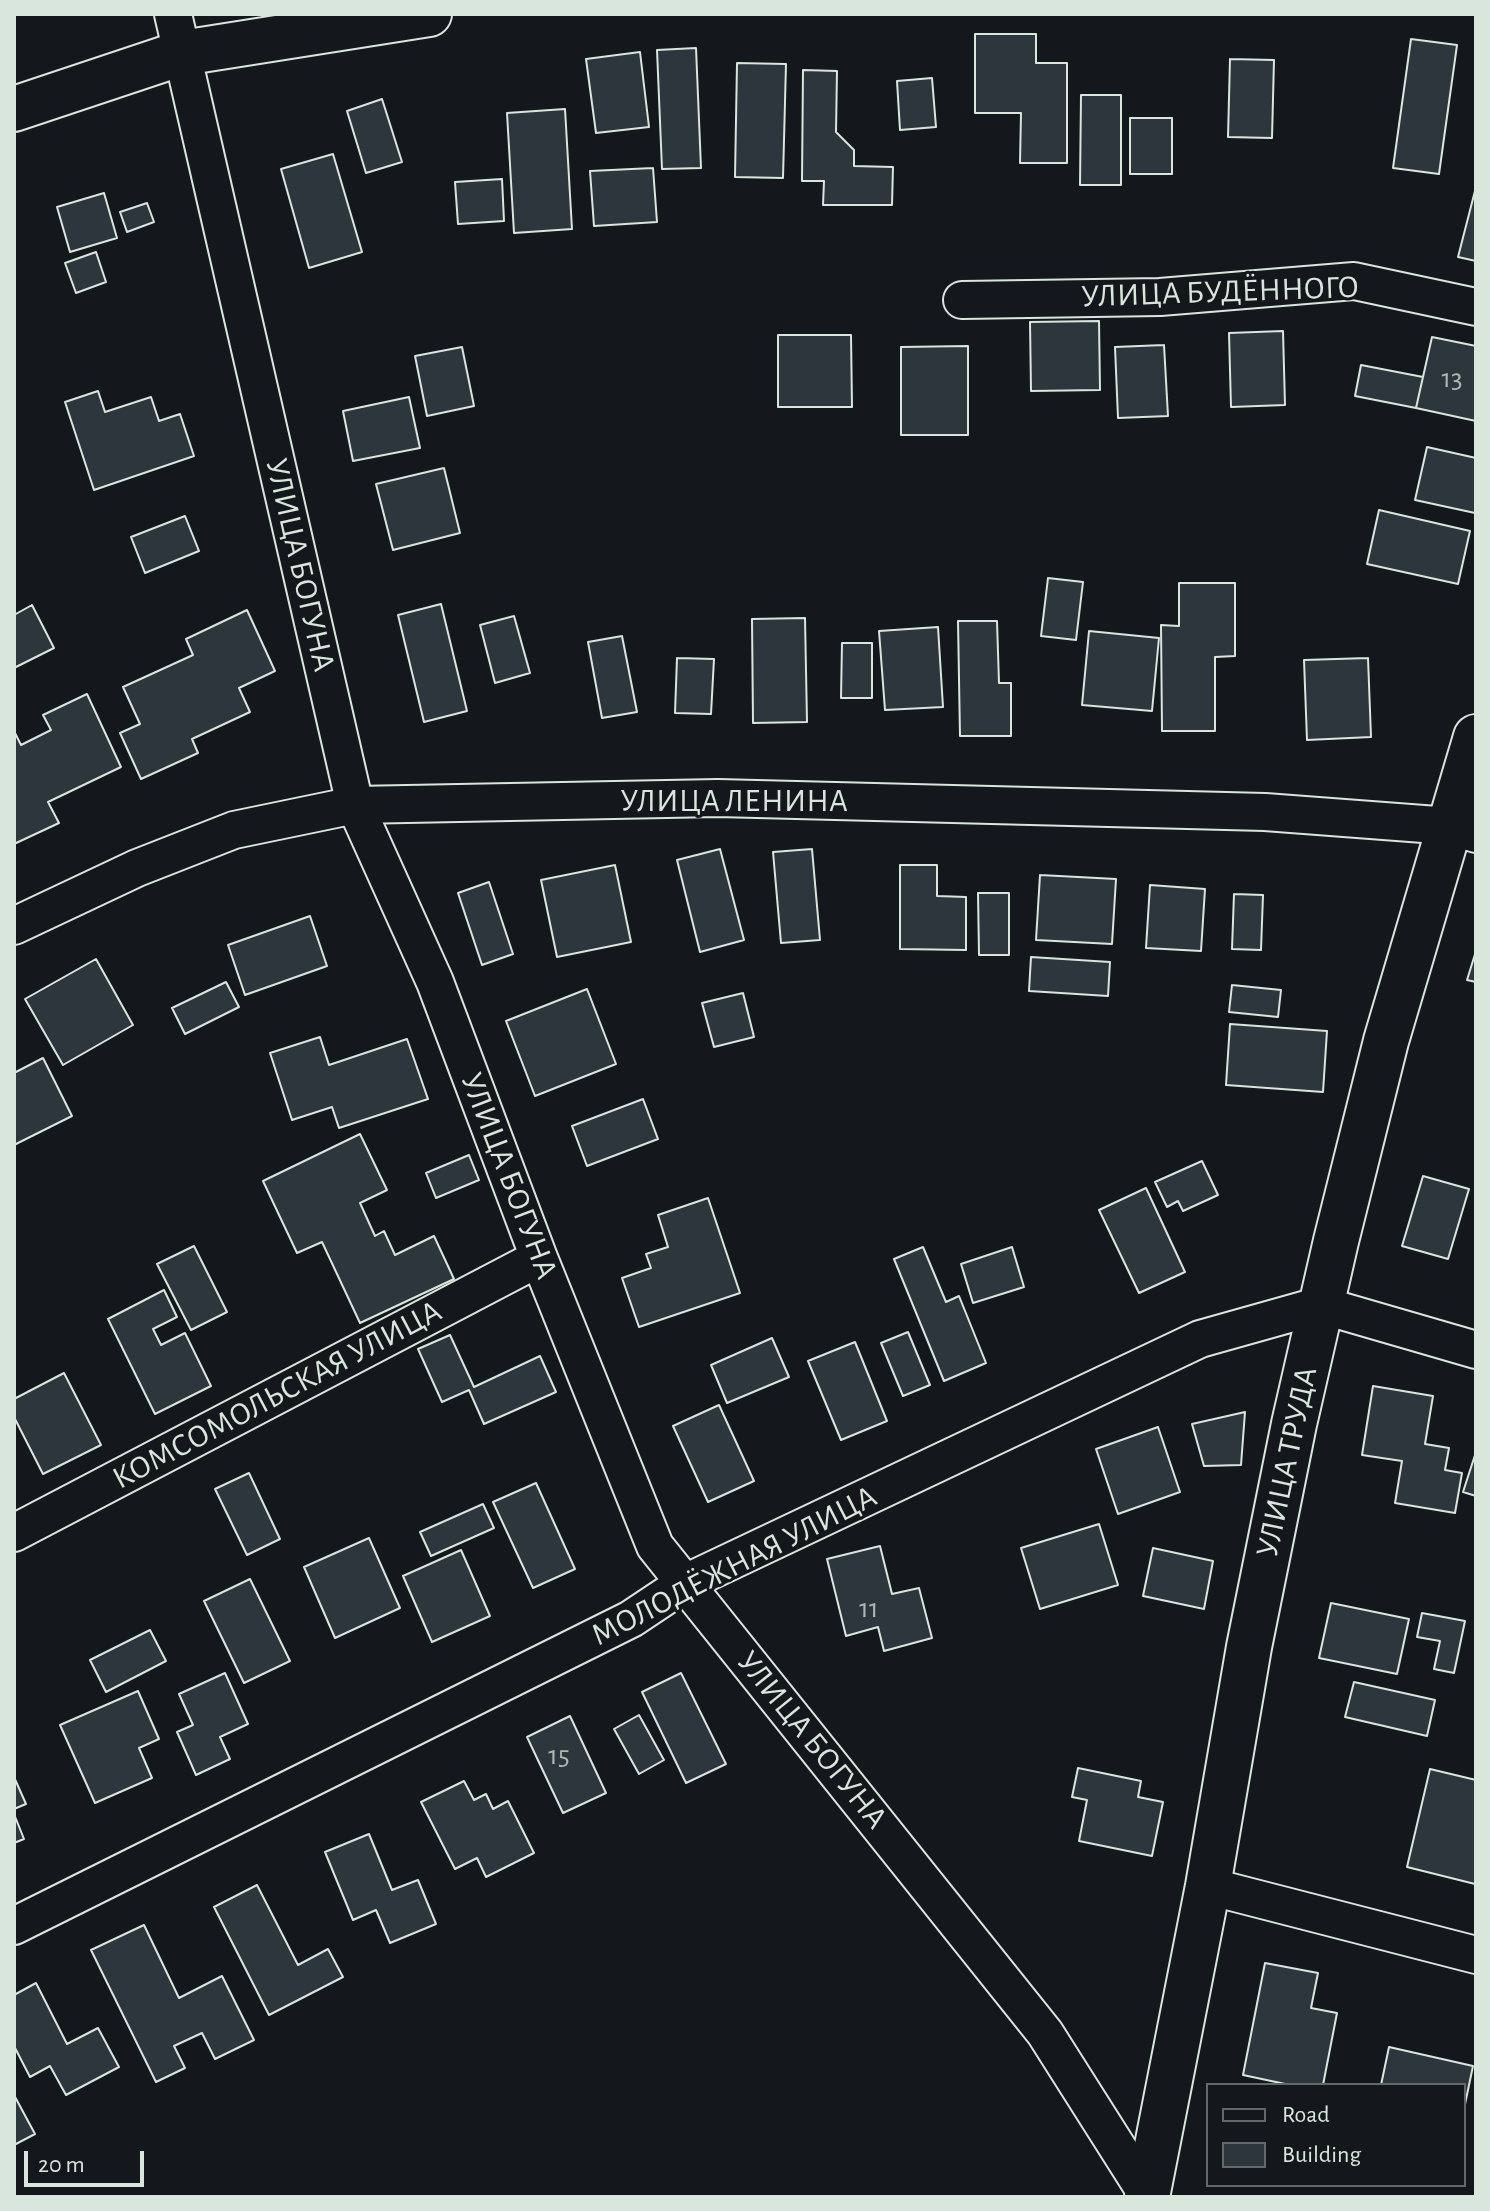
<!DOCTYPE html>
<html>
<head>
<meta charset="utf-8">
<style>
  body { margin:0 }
  #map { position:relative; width:1490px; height:2211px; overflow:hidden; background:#14181c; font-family:"Alegreya Sans",sans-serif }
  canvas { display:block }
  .frame { position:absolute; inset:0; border:16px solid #d8e6dc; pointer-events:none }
  .legend { position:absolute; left:1206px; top:2083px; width:260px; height:104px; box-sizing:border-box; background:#14181c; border:2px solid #626a69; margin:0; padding:10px 14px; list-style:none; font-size:24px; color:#d8e6dc }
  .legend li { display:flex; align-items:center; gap:16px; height:40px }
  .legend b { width:40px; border:2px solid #626a69 }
  .scale { position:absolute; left:24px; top:2151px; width:120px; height:36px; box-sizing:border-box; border:4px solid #d8e6dc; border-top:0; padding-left:10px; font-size:24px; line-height:28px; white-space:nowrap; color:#d8e6dc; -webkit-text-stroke:6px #14181c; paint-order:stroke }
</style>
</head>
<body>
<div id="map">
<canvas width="1490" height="2211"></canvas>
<div class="frame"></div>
<ul class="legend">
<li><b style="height:10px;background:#14181c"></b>Road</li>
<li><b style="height:22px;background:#2c363c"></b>Building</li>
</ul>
<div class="scale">20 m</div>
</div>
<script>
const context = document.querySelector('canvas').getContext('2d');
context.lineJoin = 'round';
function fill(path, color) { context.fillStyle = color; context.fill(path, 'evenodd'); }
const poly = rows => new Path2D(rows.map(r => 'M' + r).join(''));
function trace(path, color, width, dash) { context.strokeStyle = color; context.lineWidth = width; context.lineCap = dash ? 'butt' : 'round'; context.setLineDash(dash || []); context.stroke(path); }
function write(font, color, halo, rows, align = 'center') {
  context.font = font + ' "Alegreya Sans",sans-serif'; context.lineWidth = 6; context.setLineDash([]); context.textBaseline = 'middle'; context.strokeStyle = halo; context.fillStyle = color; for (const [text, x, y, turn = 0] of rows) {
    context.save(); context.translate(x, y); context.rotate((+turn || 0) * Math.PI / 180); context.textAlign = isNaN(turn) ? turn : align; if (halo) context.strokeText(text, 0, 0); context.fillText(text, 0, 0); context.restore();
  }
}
const building = poly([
  [975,34,1036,34,1036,63,1067,63,1067,163,1020,163,1021,113,975,113,975,34],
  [1411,39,1457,45,1439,174,1393,168,1411,39],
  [696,48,701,168,662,169,657,50,696,48],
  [640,52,649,127,596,133,586,59,640,52],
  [1230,59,1274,60,1272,138,1228,137,1230,59],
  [737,63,786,64,783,178,735,177,737,63],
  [803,70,837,71,836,132,854,150,854,166,893,167,892,205,823,205,824,181,802,181,803,70],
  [932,78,936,127,900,130,897,81,932,78],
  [1081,95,1121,95,1121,185,1080,185,1081,95],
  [382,99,402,162,366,173,347,111,382,99],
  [565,109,572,229,514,233,507,113,565,109],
  [1130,118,1172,118,1172,174,1130,174,1130,118],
  [333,154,362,252,309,268,281,169,333,154],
  [653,168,657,222,594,226,590,171,653,168],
  [502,179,504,221,458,224,455,182,502,179],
  [1476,187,1476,261,1458,257,1476,187],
  [104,193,117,238,70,252,57,207,104,193],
  [147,203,154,222,127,232,120,212,147,203],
  [96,252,106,282,76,293,65,263,96,252],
  [1099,321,1100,390,1031,391,1030,322,1099,321],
  [1283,331,1285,405,1231,407,1229,333,1283,331],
  [778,335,851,335,852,407,778,407,778,335],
  [1432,337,1476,346,1476,421,1416,408,1432,337],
  [1164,345,1168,416,1118,418,1115,347,1164,345],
  [968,346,968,435,901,435,901,347,968,346],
  [462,347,474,406,427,416,415,356,462,347],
  [1361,365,1423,377,1416,408,1355,396,1361,365],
  [98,391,105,412,151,397,159,421,180,414,194,456,94,490,65,402,98,391],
  [409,397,420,448,353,461,343,411,409,397],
  [1427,447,1476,458,1475,513,1415,500,1427,447],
  [444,468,460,533,393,550,376,484,444,468],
  [1379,510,1470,531,1458,584,1367,564,1379,510],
  [185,516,199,551,145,573,131,537,185,516],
  [1048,578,1083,582,1076,640,1041,636,1048,578],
  [1179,583,1235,583,1235,656,1215,657,1215,731,1162,731,1161,625,1179,626,1179,583],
  [441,604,467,711,424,722,398,615,441,604],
  [32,605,54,648,14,668,14,615,32,605],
  [247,610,275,671,239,688,250,712,192,739,198,753,141,779,120,733,140,724,123,687,193,655,186,639,247,610],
  [514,616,530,673,495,683,480,625,514,616],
  [805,618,807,722,753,723,752,619,805,618],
  [958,621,997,621,999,683,1011,683,1011,736,960,736,958,621],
  [938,627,943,707,885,710,879,631,938,627],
  [1089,631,1159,638,1152,711,1082,705,1089,631],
  [622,636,637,712,602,718,588,642,622,636],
  [842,643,872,643,872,698,841,698,842,643],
  [677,658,714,659,711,714,675,713,677,658],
  [1368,658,1371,737,1307,740,1304,660,1368,658],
  [87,694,121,767,48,802,59,823,14,844,14,731,21,745,51,730,43,715,87,694],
  [720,849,744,940,700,952,677,860,720,849],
  [812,849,820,940,781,943,773,852,812,849],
  [615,865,631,942,557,957,541,880,615,865],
  [900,865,937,865,937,896,966,897,966,950,900,949,900,865],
  [1040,875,1116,879,1112,944,1036,940,1040,875],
  [489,882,513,954,482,965,458,893,489,882],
  [1150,885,1205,889,1201,951,1146,948,1150,885],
  [978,893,1009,893,1009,955,979,955,978,893],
  [1234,894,1263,895,1261,950,1232,949,1234,894],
  [310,916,327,966,245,995,228,945,310,916],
  [1476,951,1476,982,1467,980,1476,951],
  [1031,957,1110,962,1108,996,1029,991,1031,957],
  [96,959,133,1025,63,1065,25,999,96,959],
  [226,982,239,1007,185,1034,172,1008,226,982],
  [1232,985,1281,990,1278,1017,1229,1012,1232,985],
  [587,989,616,1064,535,1096,506,1021,587,989],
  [743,993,754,1037,714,1047,702,1003,743,993],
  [1230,1024,1327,1031,1323,1092,1226,1085,1230,1024],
  [320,1037,329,1065,407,1039,428,1099,339,1128,332,1107,292,1120,270,1053,320,1037],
  [43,1058,72,1116,14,1145,14,1073,43,1058],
  [643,1099,658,1139,587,1166,572,1126,643,1099],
  [360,1134,387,1190,360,1203,375,1236,384,1231,395,1255,434,1236,454,1279,360,1323,322,1242,297,1253,263,1181,360,1134],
  [469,1155,479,1180,436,1198,426,1173,469,1155],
  [1202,1161,1218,1195,1183,1211,1178,1201,1167,1207,1155,1182,1202,1161],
  [1423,1176,1469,1189,1448,1259,1402,1246,1423,1176],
  [1146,1188,1185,1272,1139,1293,1099,1210,1146,1188],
  [708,1198,740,1293,639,1327,622,1278,651,1268,646,1254,668,1247,658,1215,708,1198],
  [194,1246,227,1312,191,1330,157,1264,194,1246],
  [923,1247,946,1302,959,1296,986,1363,944,1381,894,1259,923,1247],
  [1012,1247,1024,1287,973,1303,961,1264,1012,1247],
  [164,1290,177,1317,153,1329,161,1345,185,1333,211,1386,155,1414,108,1319,164,1290],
  [908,1332,930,1385,903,1396,881,1343,908,1332],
  [450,1335,474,1387,540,1356,556,1392,484,1424,469,1390,442,1402,418,1349,450,1335],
  [772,1338,789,1377,727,1403,711,1365,772,1338],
  [855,1342,887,1421,841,1440,808,1361,855,1342],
  [64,1373,101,1445,43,1474,14,1417,14,1399,64,1373],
  [1373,1386,1433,1396,1425,1444,1449,1448,1445,1470,1462,1473,1455,1513,1395,1503,1402,1461,1362,1455,1373,1386],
  [719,1405,754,1481,708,1502,673,1426,719,1405],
  [1245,1412,1241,1465,1204,1466,1192,1424,1245,1412],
  [1158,1427,1180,1492,1118,1514,1096,1449,1158,1427],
  [1476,1452,1476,1496,1463,1492,1476,1452],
  [249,1473,280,1539,247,1555,215,1489,249,1473],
  [536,1483,575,1569,533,1588,493,1502,536,1483],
  [483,1504,494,1528,431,1556,420,1532,483,1504],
  [1099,1524,1118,1585,1040,1609,1021,1548,1099,1524],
  [369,1538,400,1608,335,1638,304,1567,369,1538],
  [880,1546,892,1594,919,1588,932,1638,884,1651,878,1627,846,1636,827,1559,880,1546],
  [1153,1548,1213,1561,1204,1609,1143,1596,1153,1548],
  [461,1550,490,1616,432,1642,403,1576,461,1550],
  [250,1579,290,1661,244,1683,204,1601,250,1579],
  [1331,1603,1409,1619,1397,1674,1319,1658,1331,1603],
  [1422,1613,1465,1621,1454,1673,1434,1669,1440,1641,1417,1637,1422,1613],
  [150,1630,166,1661,106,1692,90,1660,150,1630],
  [225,1673,248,1724,220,1737,230,1759,196,1775,177,1732,193,1725,179,1694,225,1673],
  [681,1673,726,1764,686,1783,642,1692,681,1673],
  [1354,1682,1435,1700,1427,1736,1345,1717,1354,1682],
  [138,1691,159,1739,139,1748,152,1778,95,1803,60,1725,138,1691],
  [639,1715,664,1760,639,1774,614,1729,639,1715],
  [570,1716,606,1793,563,1813,527,1737,570,1716],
  [1078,1768,1141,1781,1138,1797,1163,1802,1152,1856,1079,1841,1087,1800,1072,1797,1078,1768],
  [1430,1769,1476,1780,1475,1884,1407,1867,1430,1769],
  [14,1777,26,1804,14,1809,14,1777],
  [464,1781,474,1800,486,1794,493,1809,508,1801,534,1853,486,1877,477,1858,455,1869,421,1802,464,1781],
  [14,1814,24,1839,14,1843,14,1814],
  [369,1834,392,1890,418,1880,436,1924,390,1943,376,1910,353,1920,325,1852,369,1834],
  [257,1885,298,1965,328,1949,343,1977,269,2015,214,1907,257,1885],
  [144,1925,179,1998,222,1976,254,2040,215,2059,202,2033,174,2046,185,2068,156,2082,91,1950,144,1925],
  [1265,1963,1318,1973,1311,2008,1337,2013,1323,2085,1290,2085,1243,2075,1265,1963],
  [36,1983,67,2044,98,2028,119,2067,66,2095,50,2066,30,2077,14,2046,14,1995,36,1983],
  [1389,2047,1473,2066,1464,2109,1464,2085,1381,2085,1389,2047],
  [14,2095,35,2134,14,2145,14,2095]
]);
const street = poly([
  [173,14,355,805,435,982,539,1258,655,1546,1045,2033,1147,2194],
  [962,300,1160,297,1354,281,1476,307],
  [14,926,137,868,234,830,355,805,718,798,1265,812,1450,826,1476,834],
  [14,1533,539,1258],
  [1208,1886,1476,1955],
  [14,1926,631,1619,685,1583,1200,1339,1321,1305,1476,1350]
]);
const secondary = poly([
  [14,109,182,53,429,14],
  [1147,2197,1208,1886,1249,1647,1294,1424,1336,1241,1386,1041,1476,737]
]);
const numberNames = [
  ["13",1452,379],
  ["11",869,1609],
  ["15",559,1756]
];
const streetNames = [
  ["УЛИЦА БУДЁННОГО",1220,292,-2],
  ["УЛИЦА БОГУНА",300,565,77],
  ["УЛИЦА ЛЕНИНА",734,801],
  ["УЛИЦА БОГУНА",509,1176,69],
  ["КОМСОМОЛЬСКАЯ УЛИЦА",277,1395,-28],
  ["УЛИЦА ТРУДА",1287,1462,-78],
  ["МОЛОДЁЖНАЯ УЛИЦА",734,1566,-27],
  ["УЛИЦА БОГУНА",812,1740,51]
];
fill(building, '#2c363c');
trace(building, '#d8e6dc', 2);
trace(street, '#d8e6dc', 40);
trace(secondary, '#d8e6dc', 48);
trace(street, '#14181c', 36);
trace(secondary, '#14181c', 44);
write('28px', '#adbab4', null, numberNames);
write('32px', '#d8e6dc', '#14181c', streetNames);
</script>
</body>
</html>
